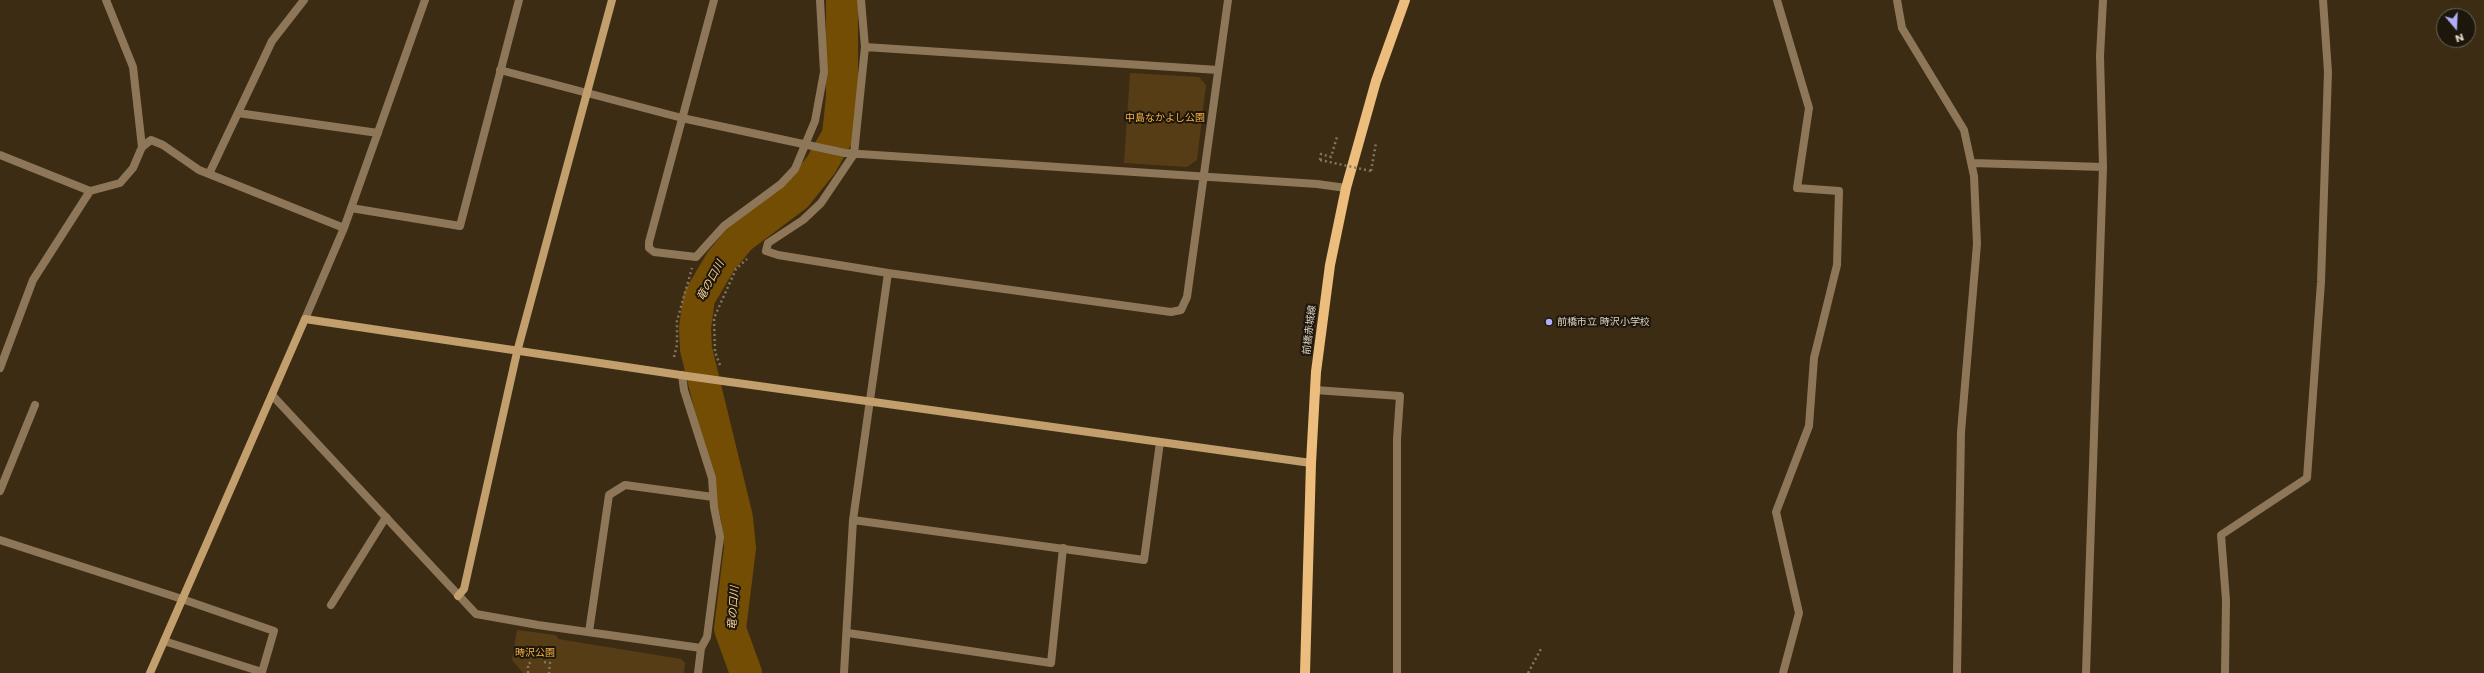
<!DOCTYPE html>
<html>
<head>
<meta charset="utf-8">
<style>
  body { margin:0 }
  #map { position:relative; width:2484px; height:673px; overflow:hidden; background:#3c2c14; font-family:Poppins,sans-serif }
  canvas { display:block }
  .north { position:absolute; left:2436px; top:8px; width:40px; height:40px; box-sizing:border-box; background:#1d160b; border:1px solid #6b6256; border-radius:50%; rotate:161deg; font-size:11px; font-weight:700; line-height:16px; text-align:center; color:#dfd4c6 }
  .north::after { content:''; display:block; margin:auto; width:14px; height:18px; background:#b1adfa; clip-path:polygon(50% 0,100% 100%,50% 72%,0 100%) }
</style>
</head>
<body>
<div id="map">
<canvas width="2484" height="673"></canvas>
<div class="north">N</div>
</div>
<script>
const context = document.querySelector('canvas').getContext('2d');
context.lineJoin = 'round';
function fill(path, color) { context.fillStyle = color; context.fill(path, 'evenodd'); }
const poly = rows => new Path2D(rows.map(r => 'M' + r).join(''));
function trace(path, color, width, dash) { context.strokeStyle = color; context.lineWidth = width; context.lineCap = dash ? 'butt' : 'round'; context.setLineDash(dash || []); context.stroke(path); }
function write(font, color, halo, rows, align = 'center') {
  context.font = font + ' Poppins,"Noto Sans JP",sans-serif'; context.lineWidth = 4; context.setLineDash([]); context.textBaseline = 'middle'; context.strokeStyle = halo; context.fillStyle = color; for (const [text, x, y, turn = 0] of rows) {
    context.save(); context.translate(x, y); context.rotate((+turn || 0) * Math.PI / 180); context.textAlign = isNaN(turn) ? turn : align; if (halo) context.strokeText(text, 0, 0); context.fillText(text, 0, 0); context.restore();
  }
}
const green = poly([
  [1130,73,1199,77,1206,85,1197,160,1187,167,1124,163],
  [517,630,556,635,558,639,681,659,685,663,684,673,523,673,512,660]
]);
const river = poly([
  [746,673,730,629,740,548,737,518,696,349,695,328,699,298,721,261,740,238,796,196,821,165,838,135,842,97,842,0]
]);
const path = poly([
  [1320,160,1321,154,1331,157,1337,137],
  [1371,171,1376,143],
  [674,357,677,345,677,321,692,268],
  [720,365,715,352,714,318,736,269,747,259],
  [544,662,550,663,549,673],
  [528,673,528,664,533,661],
  [1528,673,1542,647]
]);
const lane = poly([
  [106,0,133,67,142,147],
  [0,491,35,405],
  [331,605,386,517],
  [164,641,262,672,274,631,182,599]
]);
const street = poly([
  [714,0,649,242,649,248,654,252,696,257,724,226,781,184,795,169,815,121,824,72,820,0],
  [861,0,865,47,854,154,821,203,803,220,768,243,766,251,778,255,888,273,1171,312,1181,310,1187,297,1228,0],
  [1777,0,1809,108,1797,188,1839,191,1837,265,1814,358,1809,426,1776,512,1799,613,1783,673],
  [1897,0,1902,28,1964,130,1974,176,1977,244,1961,432,1957,673],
  [865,47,1218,70],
  [500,70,682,118,845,153,1317,184,1346,188],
  [238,113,378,133],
  [0,155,90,191,120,183,133,168,142,147,151,140,163,145,199,170,344,228],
  [1972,163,2103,167],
  [209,174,272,41,304,0],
  [351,208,460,226,519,0],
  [305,319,344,228,425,0],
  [0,368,33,280,90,191],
  [682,375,684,390,712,478,714,507,720,537,707,637,701,648,698,673],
  [1315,390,1400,396,1397,439,1397,673],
  [272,395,476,614,538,625,701,648],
  [853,520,1144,560,1160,442],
  [0,540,182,599],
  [589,632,609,495,625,485,713,497],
  [848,633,1051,663,1063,548],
  [844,673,853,520,888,273],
  [2086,673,2103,167,2100,56,2103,0],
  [2225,673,2226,600,2221,535,2307,478,2321,282,2328,72,2323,0]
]);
const secondary = poly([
  [458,596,464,589,517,352,612,0],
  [150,673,305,319,687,376,1311,463]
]);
const primary = poly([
  [1305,673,1311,463,1316,372,1330,265,1346,188,1376,81,1405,0]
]);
const pathBridge = poly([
  [1320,160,1371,171]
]);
const markers = [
  [1549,322,4,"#b1adfa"]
];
const parkNames = [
  ["中島なかよし公園",1165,118],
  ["時沢公園",535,653]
];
const poiNames = [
  ["前橋市立 時沢小学校",1557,322]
];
const streetNames = [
  ["前橋赤城線",1310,330,-83]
];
const waterNames = [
  ["竜の口川",711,281,-61],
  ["竜の口川",734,608,-86]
];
fill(green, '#563d16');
trace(river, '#734d04', 32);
trace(path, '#837562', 2.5, [2, 3]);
trace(lane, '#8d7758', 8);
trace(street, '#8d7758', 8);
trace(secondary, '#c29f6d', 8);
trace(primary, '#ecbd7c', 10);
trace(pathBridge, '#837562', 2.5, [2, 3]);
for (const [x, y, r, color] of markers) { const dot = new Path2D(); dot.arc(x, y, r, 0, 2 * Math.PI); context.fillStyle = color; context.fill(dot); trace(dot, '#1d160b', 1.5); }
write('10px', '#f8b345', '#1d160b', parkNames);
write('10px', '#dfd4c6', '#1d160b', poiNames, 'left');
write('10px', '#dfd4c6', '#1d160b', streetNames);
write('italic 11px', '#fad197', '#1d160b', waterNames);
</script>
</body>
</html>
